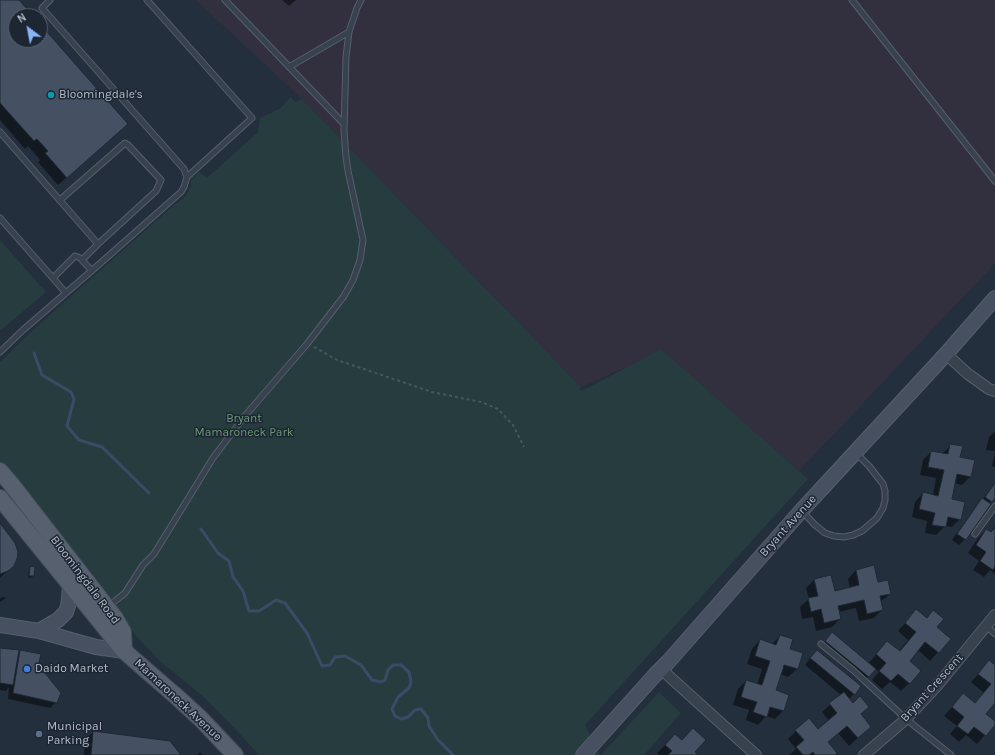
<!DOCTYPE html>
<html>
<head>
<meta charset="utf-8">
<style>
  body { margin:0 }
  #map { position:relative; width:995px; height:755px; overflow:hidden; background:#242f3e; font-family:Karla,sans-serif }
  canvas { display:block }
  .north { position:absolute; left:8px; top:8px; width:40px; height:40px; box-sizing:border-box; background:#1d2633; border:1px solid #59626f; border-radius:50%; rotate:328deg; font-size:11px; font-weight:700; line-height:16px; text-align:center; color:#b4bcc9 }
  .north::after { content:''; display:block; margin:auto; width:14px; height:18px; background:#8ab4f8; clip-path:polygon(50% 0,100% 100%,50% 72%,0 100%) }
</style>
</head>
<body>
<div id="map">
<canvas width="995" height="755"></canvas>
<div class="north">N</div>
</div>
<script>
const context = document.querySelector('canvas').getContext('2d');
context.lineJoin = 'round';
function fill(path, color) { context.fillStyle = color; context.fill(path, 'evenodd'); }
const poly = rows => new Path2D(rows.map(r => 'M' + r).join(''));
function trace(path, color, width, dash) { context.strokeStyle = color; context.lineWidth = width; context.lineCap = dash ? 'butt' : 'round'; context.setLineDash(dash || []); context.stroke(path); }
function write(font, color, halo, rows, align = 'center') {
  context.font = font + ' Karla,sans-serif'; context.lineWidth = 3; context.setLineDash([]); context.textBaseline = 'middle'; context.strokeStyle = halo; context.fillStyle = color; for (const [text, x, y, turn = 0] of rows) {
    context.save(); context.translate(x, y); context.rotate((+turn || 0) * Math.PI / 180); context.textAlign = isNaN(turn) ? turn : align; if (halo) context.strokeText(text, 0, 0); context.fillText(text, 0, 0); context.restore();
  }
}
const medical = poly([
  [196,0,995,0,995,263,799,471,662,351,581,387,302,99]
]);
const green = poly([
  [290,97,295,102,302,99,581,387,579,389,582,391,661,349,808,479,585,725,600,755,259,755,228,721,205,698,160,661,135,635,129,625,124,623,116,606,120,603,119,601,115,597,109,599,0,461,0,362,33,330,173,206,186,196,191,186,191,179,197,174,199,172,207,178,258,132,260,118,281,108],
  [0,240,46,292,0,331],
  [659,692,681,713,644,755,601,755]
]);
const shadow = poly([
  [0,0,17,0,31,16,16,16,16,40,40,40,40,26,118,132,58,185,38,162,40,160,28,146,25,149,0,120],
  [282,0,296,0,289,6],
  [995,431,995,451,986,450,989,437],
  [951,445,970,477,962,485,954,483,951,500,960,519,952,527,945,526,936,535,925,533,927,521,912,517,915,502,923,493,933,495,936,478,920,475,923,460,931,452,942,454],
  [995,453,995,467,992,466],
  [995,483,995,496,988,504,989,505,965,539,959,545,952,540,976,506,982,500],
  [0,524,14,564,0,578],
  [995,526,995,574,990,570,984,577,973,570,979,561,968,553,978,538,986,530,990,533],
  [30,568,33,576,31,578,28,577,29,570],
  [856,570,877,584,890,594,880,602,882,610,874,618,859,621,856,608,851,609,839,612,840,619,832,627,816,631,813,617,802,619,800,607,809,599,806,588,814,580,834,592,850,589,848,579],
  [4,597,6,598,0,602,0,598],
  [916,611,926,619,933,612,936,627,950,639,930,661,918,650,908,661,909,683,901,691,890,682,882,689,872,680,879,672,875,668,862,683,820,647,832,634,868,664,879,651,899,651,908,640,898,631],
  [780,636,788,649,802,654,797,669,788,677,780,674,774,691,783,711,775,719,766,716,758,725,746,720,749,710,733,705,738,689,746,681,757,685,762,669,747,664,752,649,760,640,772,644],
  [0,649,17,654,20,651,36,671,56,702,50,708,8,699,9,687,6,691,0,690],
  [811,657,854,694,849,699,853,704,868,707,860,715,870,727,849,746,838,733,827,742,834,755,789,755,796,749,788,739,796,731,818,730,829,721,822,712,841,695,805,665],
  [989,662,995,666,995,703,985,714,995,723,977,744,966,735,959,742,950,734,957,726,944,716,963,695,974,704,984,693,971,682],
  [93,732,179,755,84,755,85,740],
  [675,735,694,752,697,755,659,755,657,753],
  [200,752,203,755,197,755]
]);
const stream = poly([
  [34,353,42,375,71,392,74,399,67,426,79,440,102,447,149,493],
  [201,529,218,553,229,561,233,577,243,591,249,611,259,611,276,600,285,603,307,633,322,666,330,665,335,657,345,656,361,665,372,680,381,682,385,680,388,670,393,665,401,665,409,672,411,682,409,688,398,697,392,709,395,716,401,719,408,717,415,710,421,709,428,718,429,726,438,740,453,755]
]);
const building = poly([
  [0,0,19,0,33,16,16,16,16,40,40,40,40,24,128,124,67,178,45,153,48,151,37,139,34,141,0,103,0,0],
  [950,444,963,446,960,457,975,460,971,477,957,474,952,499,965,502,961,520,948,517,946,527,932,525,935,513,919,509,923,492,938,496,944,470,928,467,931,451,948,454,950,444],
  [995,483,995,498,992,502,985,497,995,483],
  [982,498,991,504,966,540,957,534,982,498],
  [0,523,15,543,18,552,17,559,14,566,8,571,0,574,0,523],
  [995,528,995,566,993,570,980,561,986,552,976,545,986,529,991,532,995,528],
  [874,565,878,582,888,580,891,594,880,596,883,610,867,614,864,600,860,601,838,606,841,619,824,623,821,609,811,612,808,598,818,596,814,579,831,575,835,591,859,585,856,570,874,565],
  [32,566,35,567,34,576,29,576,30,567,32,566],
  [916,609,927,618,933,610,944,619,937,627,951,639,939,653,925,642,910,661,921,671,910,684,898,674,891,681,879,671,886,663,876,654,887,641,900,651,916,632,905,623,916,609],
  [832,632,876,669,869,677,825,641,832,632],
  [780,635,793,639,790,649,803,653,798,669,784,665,783,669,776,690,789,695,784,711,770,707,767,717,753,712,757,702,741,697,746,680,762,685,770,661,755,656,760,639,776,645,780,635],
  [0,648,19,650,13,685,0,683,0,648],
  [20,650,41,654,37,671,45,673,61,693,57,703,13,693,20,650],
  [817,650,861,686,855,695,810,658,817,650],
  [989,660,995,665,995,703,986,714,995,721,995,725,986,736,974,727,968,734,957,726,964,717,952,707,963,693,975,703,991,684,978,674,989,660],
  [844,692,853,703,860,696,869,707,861,714,871,727,858,738,847,726,828,742,837,753,835,755,815,755,813,752,809,755,803,755,796,747,804,740,795,730,809,718,818,729,837,713,829,703,844,692],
  [693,728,706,740,695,752,699,755,668,755,672,751,665,745,675,734,682,740,693,728],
  [93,731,170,741,181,755,91,755,93,731]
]);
const path = poly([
  [314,347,337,360,432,392,481,402,498,409,513,425,524,447]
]);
const lane = poly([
  [147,0,252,118,187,177],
  [225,0,344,124],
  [852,0,995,181],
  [289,67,349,32],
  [0,132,98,244,82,260,92,271],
  [60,200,125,143,128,145,161,180,156,191,98,244],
  [0,218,66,293],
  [53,278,75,256,83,259],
  [0,352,23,330,96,267,181,192,184,187,187,177,184,169,42,8,50,0],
  [802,511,815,525,825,533,834,536,844,537,853,535,862,531,877,518,883,508,885,500,885,491,883,484,869,466,856,453],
  [975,534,995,506],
  [109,606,125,593,143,565,154,554,213,458,244,417,307,344,344,296,353,280,360,260,363,240,348,171,346,157,344,131,346,57,349,32,357,8,361,0],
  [986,626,995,634],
  [821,644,854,671,906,719,951,755]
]);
const street = poly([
  [946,354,968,374,989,389,995,391],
  [661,669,756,755],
  [864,755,906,719,936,687,995,615]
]);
const secondary = poly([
  [0,625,39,631,96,647,124,651],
  [39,631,58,620,66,612,68,606,69,599,70,585],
  [583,755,655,675,668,662,801,511,946,354,995,298]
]);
const primary = poly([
  [0,471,12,485,115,618,123,632,124,651],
  [0,498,124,651,177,697,201,719,235,755]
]);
const markers = [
  [51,95,4,"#0f9aa8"],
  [27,669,4,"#3f7fe0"],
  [39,734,4,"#5c6f8a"]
];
const poiNames = [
  ["Bloomingdale's",59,95],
  ["Daido Market",35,669],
  ["Municipal",47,727],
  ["Parking",47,741]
];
const parkNames = [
  ["Bryant",244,419],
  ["Mamaroneck Park",244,433]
];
const streetNames = [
  ["Bryant Avenue",788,526,-48],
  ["Bloomingdale Road",85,580,53],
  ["Bryant Crescent",932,688,-48],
  ["Mamaroneck Avenue",178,700,43]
];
fill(medical, '#32303f');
fill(green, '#263c3f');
fill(shadow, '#0007');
trace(stream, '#394c67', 3);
fill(building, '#455162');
trace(building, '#1f2835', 1);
trace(lane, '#565f6c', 7);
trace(street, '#565f6c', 12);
trace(secondary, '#565f6c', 16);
trace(primary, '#414a57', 18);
trace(path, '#44595c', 2, [3, 3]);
trace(lane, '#38414e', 5);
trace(street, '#38414e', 10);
trace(secondary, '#465061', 14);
trace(primary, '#56606e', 16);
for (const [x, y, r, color] of markers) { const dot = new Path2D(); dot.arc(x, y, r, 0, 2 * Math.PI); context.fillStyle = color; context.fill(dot); trace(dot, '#1d2633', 1.5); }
write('12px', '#b4bcc9', '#1d2633', poiNames, 'left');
write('12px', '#6b9a76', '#1d2633', parkNames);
write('12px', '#b4bcc9', '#1d2633', streetNames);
</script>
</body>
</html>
